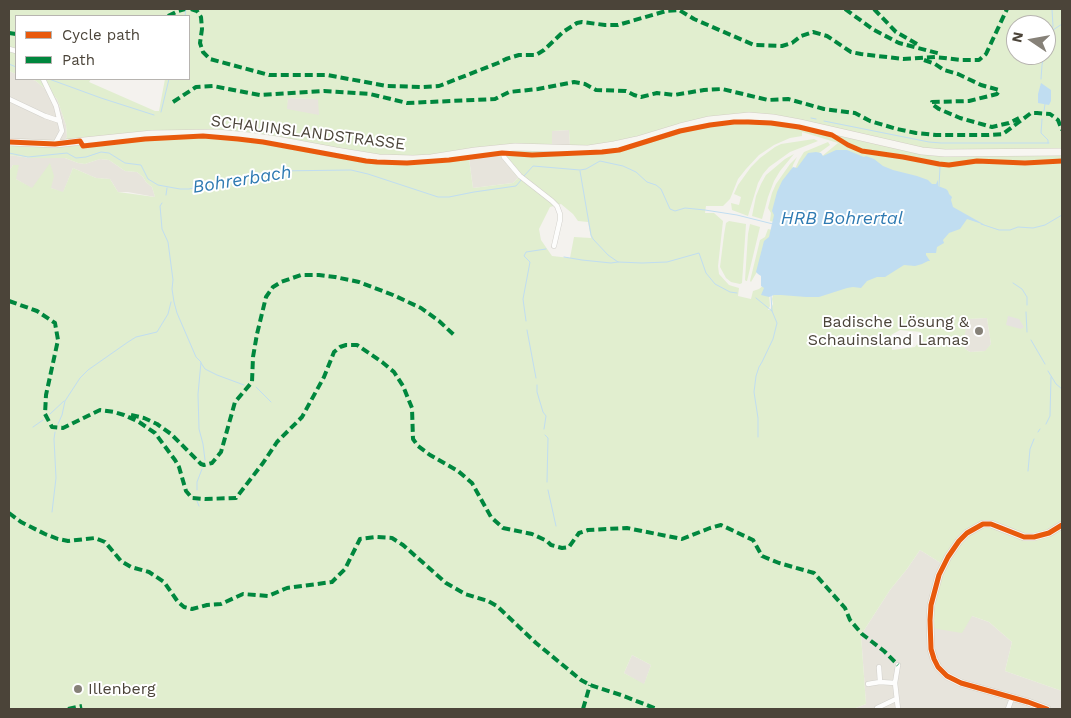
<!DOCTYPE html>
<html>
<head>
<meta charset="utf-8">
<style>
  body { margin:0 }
  #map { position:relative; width:1071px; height:718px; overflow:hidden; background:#f4f2ee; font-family:"Work Sans",sans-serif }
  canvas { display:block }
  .frame { position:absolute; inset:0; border:10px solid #4b4439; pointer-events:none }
  .legend { position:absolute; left:15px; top:15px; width:175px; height:65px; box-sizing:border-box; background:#fff; border:1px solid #b7b4b0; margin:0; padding:6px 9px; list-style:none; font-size:15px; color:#4b4439 }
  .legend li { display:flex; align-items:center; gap:10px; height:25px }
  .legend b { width:25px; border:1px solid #b7b4b0 }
  .north { position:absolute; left:1006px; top:15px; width:50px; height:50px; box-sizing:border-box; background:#fff; border:1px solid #b7b4b0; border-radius:50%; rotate:282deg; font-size:14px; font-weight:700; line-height:20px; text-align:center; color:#4b4439 }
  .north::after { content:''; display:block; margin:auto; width:18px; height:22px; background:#868178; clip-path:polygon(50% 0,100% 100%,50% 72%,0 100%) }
</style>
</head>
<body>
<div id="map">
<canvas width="1071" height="718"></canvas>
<div class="frame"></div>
<ul class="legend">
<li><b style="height:6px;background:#e8590c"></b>Cycle path</li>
<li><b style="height:6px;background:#00873e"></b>Path</li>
</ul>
<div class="north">N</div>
</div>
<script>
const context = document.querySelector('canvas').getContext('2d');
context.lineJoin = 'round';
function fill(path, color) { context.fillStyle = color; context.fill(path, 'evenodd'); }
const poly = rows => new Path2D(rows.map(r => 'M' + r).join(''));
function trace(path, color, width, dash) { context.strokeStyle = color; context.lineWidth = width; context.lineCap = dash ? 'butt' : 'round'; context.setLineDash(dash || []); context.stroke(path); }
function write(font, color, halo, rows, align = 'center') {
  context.font = font + ' "Work Sans",sans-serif'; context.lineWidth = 4; context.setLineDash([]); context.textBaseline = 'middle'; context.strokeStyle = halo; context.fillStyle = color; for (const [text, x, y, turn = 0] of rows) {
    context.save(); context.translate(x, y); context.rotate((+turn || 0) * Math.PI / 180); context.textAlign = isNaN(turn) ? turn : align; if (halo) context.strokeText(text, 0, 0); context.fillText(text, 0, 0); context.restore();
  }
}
const residential = poly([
  [9,71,16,74,16,79,31,79,36,81,57,99,66,125,67,137,59,146,9,145],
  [288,98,319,99,319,115,314,142,286,109],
  [569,130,570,146,552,146,551,131],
  [9,155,31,158,65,158,78,163,85,164,100,159,109,160,125,171,137,172,143,177,146,182,152,187,155,197,128,192,118,192,110,179,96,178,73,168,63,193,51,188,32,189,16,179,13,165,9,171],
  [497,155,501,157,518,178,513,183,473,188,469,158],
  [987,318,991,344,986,351,970,352,965,349,964,339,967,319],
  [920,550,944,565,972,616,989,622,1012,642,1005,671,1062,691,1062,709,853,709,866,704,861,635,890,590,907,569],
  [632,655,651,665,644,685,624,673]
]);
const green = poly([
  [9,9,1062,9,1062,691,1005,671,1012,642,989,622,972,616,962,633,931,628,930,620,944,565,920,550,907,569,890,590,861,635,866,704,853,709,9,709,9,171,13,165,19,165,16,179,32,188,50,163,54,176,51,188,63,192,73,168,96,178,110,179,118,192,155,197,152,187,146,182,143,177,137,172,125,171,109,160,100,159,85,164,78,163,65,158,31,158,9,155,9,145,59,146,67,137,66,125,57,99,36,81,31,79,91,79,89,82,155,111,159,111,165,79,189,79,189,16,16,16,16,74,9,71],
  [1016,25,1046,25,1046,55,1016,55],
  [288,98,318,99,319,115,287,109],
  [569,130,570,146,552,146,552,131],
  [802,132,838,143,821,157,774,291,772,299,773,304,770,310,768,310,770,306,769,295,764,285,759,289,753,291,751,299,738,296,739,288,729,285,719,274,718,266,723,221,714,213,705,213,706,206,723,206,730,199,738,179,746,169,759,155,774,145,790,138,802,136],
  [497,155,501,157,518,178,513,183,473,188,469,159],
  [561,204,573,214,578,221,588,222,591,238,574,237,570,258,552,256,541,240,539,229,550,207],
  [987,318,991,344,985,351,970,352,965,349,964,339,968,319],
  [900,330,921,332,921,339,915,347,892,350,891,335],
  [632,655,651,665,644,684,624,673],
  [814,139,818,141,790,152,769,167,763,174,758,183,748,216,732,210,731,203,739,205,741,197,734,194,738,185,751,167,760,158,775,147,781,144],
  [828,142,830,145,794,171,799,160,804,152],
  [794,154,780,171,774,181,768,197,762,219,752,216,756,196,761,184,766,175,785,159],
  [797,157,793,165,778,223,770,221,771,213,768,208,772,193,776,184,790,164],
  [729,221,746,224,742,283,740,284,731,282,726,278,720,267,724,235,726,223],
  [750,224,760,227,747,281,746,281,745,280,748,234],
  [768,229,776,231,771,248,751,282,750,281,760,240,765,237]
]);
const parking = poly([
  [1008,316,1019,319,1024,327,1021,329,1006,325]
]);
const water = poly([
  [1041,83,1051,90,1051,101,1049,105,1038,103,1038,94],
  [836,150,847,150,864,157,866,156,874,159,883,166,893,170,917,176,928,180,932,184,936,184,938,180,938,186,946,189,948,191,949,194,952,197,951,200,953,207,985,225,967,219,960,229,949,233,943,240,944,243,937,247,936,253,926,253,926,255,930,261,928,261,922,264,915,266,904,265,885,277,877,277,867,281,861,288,853,287,847,288,819,297,806,297,781,295,774,295,769,297,761,295,764,288,761,286,761,276,758,274,756,272,764,241,769,237,774,215,772,211,777,192,782,181,793,167,797,168,808,153,816,152,821,153,823,156]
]);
const stream = poly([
  [185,16,186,9],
  [1050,32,1062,24],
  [1046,48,1053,26,1052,9],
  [9,64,16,67],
  [49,79,101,98,154,115],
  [1041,79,1042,65,1044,55],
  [1044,111,1045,104],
  [161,112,169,79],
  [811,118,816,119],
  [1042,119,1041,133,1048,140,1048,143],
  [824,121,929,142,941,143,1049,143],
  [9,153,28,157,67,153,76,158,86,157,101,152,109,153,125,163,141,165,148,179,158,185,180,189,189,189,227,180,276,171,351,170,368,174,438,197,449,197,474,192,516,186,522,179],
  [580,171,591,235,593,239,608,255,618,262,642,263,667,262,699,253,706,273,715,284,730,292,737,293],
  [524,176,533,166,580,170,586,169,600,161,623,166,636,172,647,182,656,185,661,189,670,209,675,211,685,208,705,210,737,215,773,224],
  [939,186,940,167],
  [166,195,167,188],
  [162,203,160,206,161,217,162,229,168,242,173,280,172,289,174,302,177,313,196,357,201,362,198,394,199,429,203,444,205,460],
  [981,224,999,230,1010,230,1018,227,1033,228,1045,225,1062,215],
  [564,257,582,260,611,263,618,262],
  [1013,283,1022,289,1027,297,1027,305],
  [756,298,772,311],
  [1026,312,1027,332],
  [526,321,523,299,530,262,524,256,526,252,546,249],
  [527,330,536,378],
  [1031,340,1045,364],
  [201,363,205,369,217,375,244,385],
  [1048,371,1056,384,1062,389],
  [537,385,537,392,543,412,546,416,544,429],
  [256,387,271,402],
  [50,414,64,401],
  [58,424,62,415,65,401,80,378,88,370,128,342,136,337,157,332,168,314,171,302],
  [1046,424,1050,416,1051,377],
  [33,427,43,420],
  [1038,432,1040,429],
  [545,435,548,438,547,482],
  [758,437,758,418,754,392,756,376,759,367,762,362,773,339,777,323,772,311,771,296],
  [1028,471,1030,449,1034,439],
  [197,490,197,482,202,469],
  [548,490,556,526],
  [197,501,199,506],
  [52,512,56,478,54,439,55,432]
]);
const street = poly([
  [9,49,16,51],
  [43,79,56,106,62,131,55,144],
  [9,99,45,116,60,121],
  [501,148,504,157,520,176,552,201,557,206,560,214,560,220,554,246],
  [879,667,880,682],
  [868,684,880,682,895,683],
  [877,708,896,699],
  [898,709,895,683,898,665],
  [1008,709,1012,698]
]);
const secondary = poly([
  [9,142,55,144,152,134,217,133,249,136,277,140,336,151,379,158,413,159,431,158,475,151,515,147,588,149,614,145,637,140,680,127,709,120,749,116,773,118,800,123,922,151,945,153,1062,152],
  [1047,709,1028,702,961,683,947,676,938,667,934,659,931,649,930,620,931,605,939,575,948,557,959,541,967,533,983,524,991,524,1024,537,1034,537,1049,533,1062,525]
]);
const quiet = poly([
  [191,9,197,11,201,17,202,29,200,43,203,52,210,59,269,75,327,75,387,86,423,87,439,86,498,63,506,59,519,55,536,55,544,50,563,32,577,23,582,22,605,25,618,25,666,11,679,10,694,19,754,45,782,46,792,43,801,36,813,32,827,36,851,52,861,54,903,59,935,57,962,60,979,60,986,54,1007,9],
  [845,9,874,30,899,43,941,54],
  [874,9,896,32,917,44],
  [168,16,178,11,185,9],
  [9,33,16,34],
  [924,60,935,64,944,70,958,74,981,85,999,90,999,91,997,94,969,101,932,102,932,104,939,109,960,118,992,127,1009,123,1019,118],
  [173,102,196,87,213,86,260,95,324,91,370,94,407,103,495,99,509,92,538,89,574,82,585,84,596,90,626,91,634,95,641,97,657,93,674,95,704,90,722,89,768,100,788,99,824,109,855,113,870,121,897,129,916,133,936,135,989,135,1003,134,1031,113,1037,113,1050,114,1058,120,1062,130],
  [9,301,37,311,55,323,58,340,46,395,45,414,52,427,63,428,100,410,114,412,124,415,139,422,155,433,175,460,179,467,186,491,192,498,205,499,236,498,263,463,277,442,302,417,324,377,334,352,340,347,346,345,357,345,382,362,394,372,403,386,412,408,413,439,418,446,430,455,458,471,472,483,491,517,503,528,532,534,547,541,551,545,562,548,569,547,579,533,588,530,627,528,682,539,710,528,721,525,753,540,762,556,779,563,814,573,845,608,850,620,862,634,884,651,898,665],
  [131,415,144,418,157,424,171,434,201,464,204,465,212,463,221,452,235,402,252,382,253,357,257,334,266,297,273,287,281,282,301,275,319,275,335,277,359,282,393,295,421,308,439,321,454,335],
  [9,513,21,522,45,534,58,539,68,541,95,538,105,542,121,561,131,567,149,572,164,582,178,602,184,607,192,609,207,605,221,604,243,594,268,596,287,588,332,582,345,569,360,539,376,537,392,538,403,545,446,583,465,594,488,601,497,606,536,643,581,680,590,685,621,695,657,709],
  [68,709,82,706],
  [583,709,590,685]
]);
const cycleway = poly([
  [9,142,55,144,80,141,83,146,145,139,203,136,238,139,263,142,366,161,377,162,407,163,449,160,502,153,532,155,602,152,619,150,680,131,710,125,734,122,748,122,771,123,799,127,832,135,848,145,862,151,903,157,939,164,949,165,977,161,1025,163,1062,161],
  [1047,709,1028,702,961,683,947,676,938,667,934,659,931,649,930,620,931,605,939,575,948,557,959,541,967,533,983,524,991,524,1024,537,1034,537,1049,533,1062,525]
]);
const markers = [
  [979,331,5,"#868178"],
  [78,689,5,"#868178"]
];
const streetNames = [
  ["SCHAUINSLANDSTRASSE",308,133,7]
];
const poiNames = [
  ["Badische Lösung &",969,322],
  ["Schauinsland Lamas",969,340],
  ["Illenberg",88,689,"left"]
];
const waterNames = [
  ["Bohrerbach",242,180,-9],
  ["HRB Bohrertal",842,219]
];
fill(residential, '#e7e4dc');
fill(green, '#e1eecf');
fill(parking, '#e6e3df');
fill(water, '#c0ddf1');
trace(stream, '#c0ddf1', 1);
trace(street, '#d2d0cb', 5.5);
trace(secondary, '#d3cfc5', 8);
trace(street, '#fdfdfc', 4.5);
trace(secondary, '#f7f6f1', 7);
trace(quiet, '#00873e', 4, [8, 4]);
trace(cycleway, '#e8590c', 5);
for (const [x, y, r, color] of markers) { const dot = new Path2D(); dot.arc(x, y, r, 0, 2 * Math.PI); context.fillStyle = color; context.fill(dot); trace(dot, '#fff', 2); }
write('16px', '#4b4439', '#fff', streetNames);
write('16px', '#4b4439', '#fff', poiNames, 'right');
write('italic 18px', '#2e7ab2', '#fff', waterNames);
</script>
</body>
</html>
